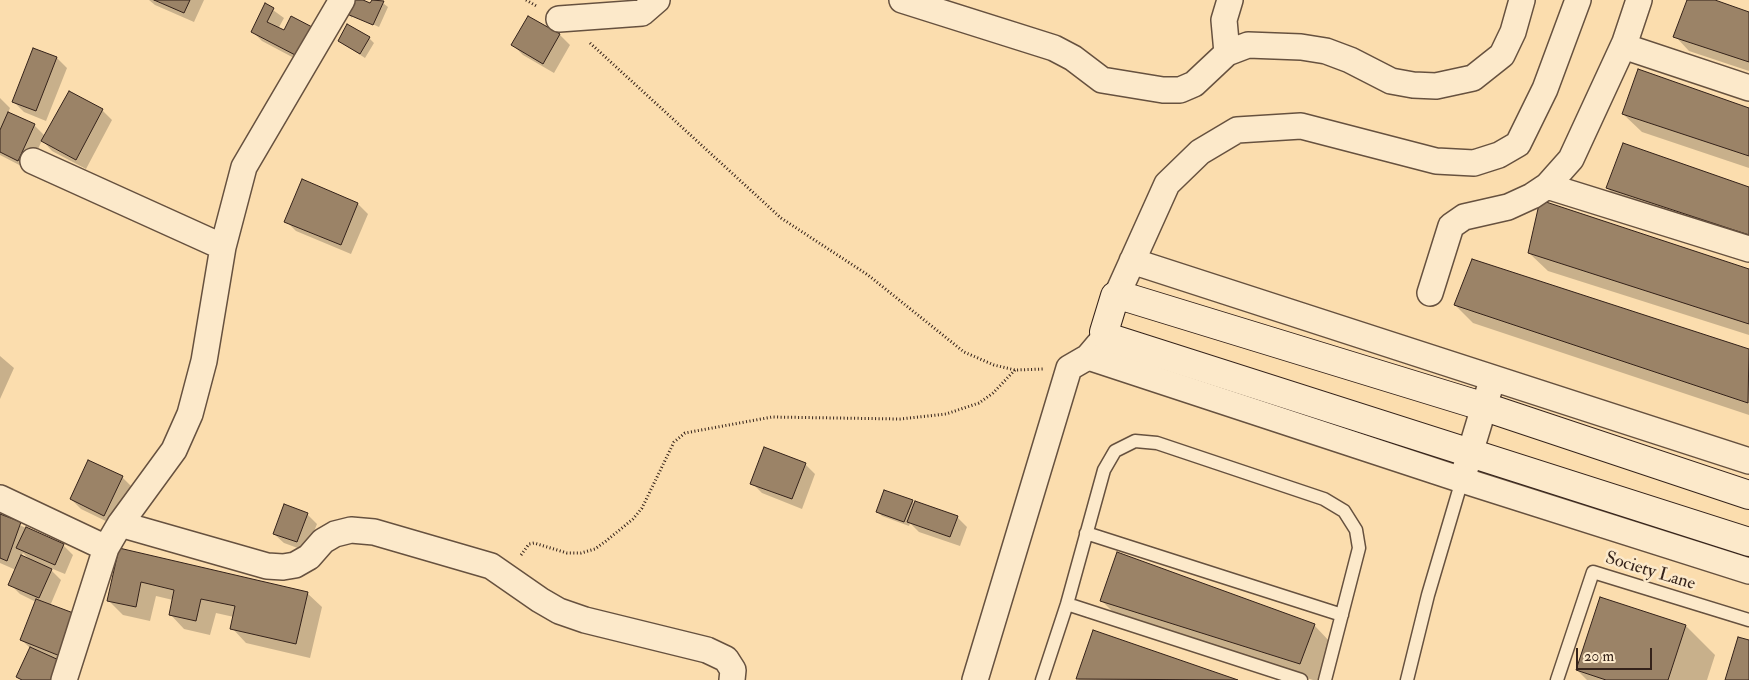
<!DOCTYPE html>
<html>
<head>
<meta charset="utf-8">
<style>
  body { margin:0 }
  #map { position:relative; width:1749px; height:680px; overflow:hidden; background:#fbddae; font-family:"IM FELL Double Pica",serif }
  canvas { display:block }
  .scale { position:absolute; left:1576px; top:648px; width:76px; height:22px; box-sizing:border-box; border:2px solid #34221a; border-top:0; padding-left:6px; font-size:15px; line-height:18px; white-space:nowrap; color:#34221a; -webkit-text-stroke:4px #fce9ca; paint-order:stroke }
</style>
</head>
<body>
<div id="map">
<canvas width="1749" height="680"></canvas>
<div class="scale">20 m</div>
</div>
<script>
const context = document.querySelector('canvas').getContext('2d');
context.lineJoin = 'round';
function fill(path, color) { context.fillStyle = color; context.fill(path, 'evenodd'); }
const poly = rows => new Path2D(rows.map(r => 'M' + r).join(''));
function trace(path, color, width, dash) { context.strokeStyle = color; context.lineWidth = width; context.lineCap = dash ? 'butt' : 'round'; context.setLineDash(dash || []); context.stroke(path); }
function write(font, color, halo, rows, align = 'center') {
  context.font = font + ' "IM FELL Double Pica",serif'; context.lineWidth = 5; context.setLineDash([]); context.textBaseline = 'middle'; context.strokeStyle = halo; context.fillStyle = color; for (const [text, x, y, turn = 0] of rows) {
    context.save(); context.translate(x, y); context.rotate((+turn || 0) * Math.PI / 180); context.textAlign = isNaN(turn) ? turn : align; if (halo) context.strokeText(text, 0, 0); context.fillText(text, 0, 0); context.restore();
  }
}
const shadow = poly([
  [149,0,204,0,194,22,155,5],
  [359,0,371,5,373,0,379,0,388,7,379,27,352,15,352,18,348,14],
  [1689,0,1711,0,1749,13,1749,71,1689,51,1675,36],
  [266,5,284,18,278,29,309,66,262,41,252,31],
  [529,17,560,35,570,45,554,73,523,55,513,45],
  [369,38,374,43,365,58,339,41],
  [34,50,57,58,67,68,46,121,24,112,14,102],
  [69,92,102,110,112,120,86,169,52,151,42,140,29,170,0,155,0,98,10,108,8,113,34,125,45,136],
  [1749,109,1749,168,1642,132,1623,114],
  [1607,188,1749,188,1749,247,1626,206],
  [358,204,368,214,351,254,296,231,286,221],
  [1529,253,1749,270,1749,335,1548,271],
  [1473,261,1749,350,1749,415,1473,323,1455,305],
  [0,356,14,368,0,399],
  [805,464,815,474,802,509,762,493,752,483],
  [122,477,132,487,114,525,81,509,71,499],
  [912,501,915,504,957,517,967,527,960,546,919,532,910,523,909,526,882,516,877,511],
  [307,514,317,524,306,551,284,543,274,534],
  [0,516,63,545,73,555,65,574,48,567,61,580,50,606,66,680,21,680,18,677,31,649,22,640,36,602,20,594,10,584,16,570,0,563],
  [23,553,31,561,21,557],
  [120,550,307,593,322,607,310,658,246,643,232,628,234,617,216,613,210,635,184,629,170,614,173,600,156,596,150,621,123,615,108,600],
  [1102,601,1314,625,1332,644,1319,680,1313,680,1120,619],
  [1686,626,1715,655,1707,680,1587,680,1577,670],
  [1094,631,1234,680,1079,680,1078,679]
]);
const building = poly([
  [154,0,190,0,184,13,154,0],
  [353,0,363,0,370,3,372,0,384,1,373,25,347,14,353,0],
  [1687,0,1715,0,1749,12,1749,62,1673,37,1687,0],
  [265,3,274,8,267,22,284,30,291,16,314,28,299,57,251,32,265,3],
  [528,16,560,34,543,64,511,45,528,16],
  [347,24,370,37,360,54,338,41,347,24],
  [33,48,57,57,36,111,12,102,33,48],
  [1638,69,1749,108,1749,156,1622,114,1638,69],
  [69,91,103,109,76,160,41,141,69,91],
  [8,112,35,124,18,161,0,152,0,130,8,112],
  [1623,143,1749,187,1749,235,1606,188,1623,143],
  [302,179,358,203,341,245,284,222,302,179],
  [1540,200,1749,269,1749,324,1528,253,1540,200],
  [1472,259,1749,349,1748,403,1454,305,1472,259],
  [764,447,806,463,792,499,750,484,764,447],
  [88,460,123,476,104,516,70,499,88,460],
  [884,490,913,500,904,522,876,512,884,490],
  [915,501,958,516,950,537,907,522,915,501],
  [284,504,308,513,297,542,273,534,284,504],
  [0,514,21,522,7,561,0,558,0,514],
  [26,527,64,544,55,565,16,548,26,527],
  [119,548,308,592,296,644,230,629,235,606,201,599,196,621,169,615,174,590,141,582,136,607,107,601,119,548],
  [1117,552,1315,624,1300,664,1100,601,1117,552],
  [21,555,52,569,39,598,8,585,21,555],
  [1600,597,1686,625,1668,680,1606,680,1576,670,1600,597],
  [36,599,76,614,60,656,20,640,36,599],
  [1093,630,1238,680,1076,679,1093,630],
  [1738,637,1749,640,1749,680,1725,680,1738,637],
  [30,647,61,661,52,680,22,680,16,677,30,647]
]);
const path = poly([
  [526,0,538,7],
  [590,43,781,218,868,275,964,352,994,365,1015,370,1043,369],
  [521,555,529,544,534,543,567,553,581,553,595,549,606,541,633,519,642,508,674,442,685,433,772,417,900,419,946,414,979,403,993,393,1015,370]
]);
const service = poly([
  [1086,533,1342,615],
  [1067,604,1301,680],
  [1042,680,1067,604,1104,470,1115,451,1135,441,1157,443,1324,499,1344,511,1356,530,1359,548,1325,680],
  [1407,680,1428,595,1462,480],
  [1557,680,1593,572,1749,620]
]);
const minor = poly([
  [902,0,1054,48,1073,58,1102,80,1163,90,1180,90,1194,84,1227,53,1248,45,1301,47,1326,51,1350,60,1391,81,1413,85,1436,86,1473,78,1502,55,1513,32,1522,0],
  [1639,0,1625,42,1629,48,1749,88],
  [559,19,642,13,657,0],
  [1227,53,1224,20,1230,0],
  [33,161,223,247],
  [1547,186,1749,249],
  [1132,261,1749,461],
  [1430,293,1451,226,1464,217,1508,207,1532,196,1547,186,1571,159,1625,42],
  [1117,295,1167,184,1200,152,1237,130,1301,126,1436,161,1474,163,1499,155,1518,144,1545,89,1578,0],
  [1088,357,1462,480,1749,571],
  [1464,473,1490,387],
  [0,498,106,548],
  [120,524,267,566,283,567,295,565,309,557,323,541,335,534,351,530,374,532,491,566,540,600,559,611,585,620,707,650,726,659,733,670,732,680],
  [64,680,106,548,120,524,174,450,190,414,204,361,223,247,244,167,342,0],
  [975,680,1069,368,1088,357,1099,344]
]);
const secondary = poly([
  [1749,495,1485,407,1119,295,1115,296,1104,332,1107,337,1749,542]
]);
const streetNames = [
  ["Society Lane",1650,572,17]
];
fill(shadow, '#0003');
fill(building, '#9b8367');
trace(building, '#34221a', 1);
trace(service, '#66513f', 15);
trace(minor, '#66513f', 28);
trace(secondary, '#34221a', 30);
trace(path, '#34221a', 3, [1, 2.5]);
trace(service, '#fce9ca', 12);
trace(minor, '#fce9ca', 25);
trace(secondary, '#fce9ca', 28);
write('18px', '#34221a', '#fce9ca', streetNames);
</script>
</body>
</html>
